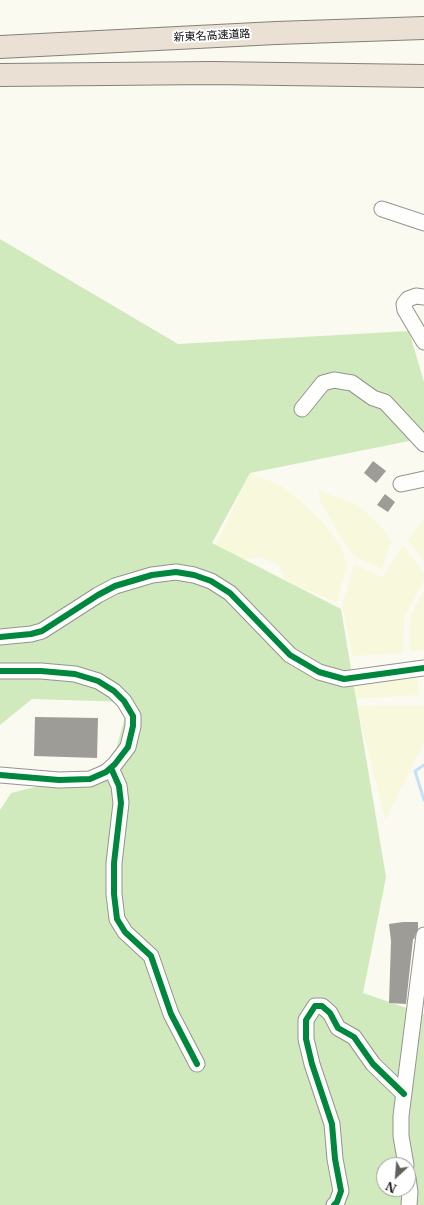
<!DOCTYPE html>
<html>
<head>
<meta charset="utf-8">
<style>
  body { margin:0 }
  #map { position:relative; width:424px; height:1205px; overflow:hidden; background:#fbfaf0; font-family:"Libre Baskerville",serif }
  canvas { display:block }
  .north { position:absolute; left:376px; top:1157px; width:40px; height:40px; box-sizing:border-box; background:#fff; border:1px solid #9e9e9e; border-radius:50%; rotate:206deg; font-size:11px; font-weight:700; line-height:16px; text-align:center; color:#0d0d0d }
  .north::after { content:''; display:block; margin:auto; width:14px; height:18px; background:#60605c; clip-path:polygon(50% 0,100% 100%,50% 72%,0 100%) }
</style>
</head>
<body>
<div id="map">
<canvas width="424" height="1205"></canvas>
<div class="north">N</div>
</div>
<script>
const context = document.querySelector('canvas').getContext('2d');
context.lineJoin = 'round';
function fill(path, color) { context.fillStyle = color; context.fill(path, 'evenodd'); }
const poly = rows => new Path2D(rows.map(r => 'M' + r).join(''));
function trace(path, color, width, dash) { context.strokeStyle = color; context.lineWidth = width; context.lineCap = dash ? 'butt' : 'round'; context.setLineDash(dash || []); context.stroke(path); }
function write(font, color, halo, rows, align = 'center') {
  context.font = font + ' "Libre Baskerville","Noto Sans JP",serif'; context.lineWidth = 4; context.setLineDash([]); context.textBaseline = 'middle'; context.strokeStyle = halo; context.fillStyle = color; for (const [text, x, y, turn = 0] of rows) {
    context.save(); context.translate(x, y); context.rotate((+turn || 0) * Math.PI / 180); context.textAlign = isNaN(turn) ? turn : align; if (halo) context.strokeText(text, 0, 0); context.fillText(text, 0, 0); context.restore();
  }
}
const farmland = poly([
  [250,473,282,486,297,498,325,524,340,545,347,565,337,602,297,586,285,579,279,565,260,557,236,561,215,547],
  [319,491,356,504,381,526,391,542,382,569,356,558,341,538,320,501],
  [424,517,424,562,408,540],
  [403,545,424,574,424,580,404,618,403,653,353,656,342,606,354,565,383,577],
  [424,590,424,651,410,651,410,617],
  [416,672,419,695,356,699,355,680],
  [424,705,424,742,385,820,357,706]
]);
const forest = poly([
  [0,239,178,344,409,331,424,382,424,438,250,473,212,543,341,609,386,877,363,993,424,1014,424,1205,0,1205,0,810,11,793,111,768,129,702,32,699,0,725],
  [384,1165,408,1165,408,1189,384,1189]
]);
const stream = poly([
  [424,765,415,771,424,800]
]);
const building = poly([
  [373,461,386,471,376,483,364,473],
  [385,494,395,502,388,512,377,505],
  [35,717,98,718,97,758,34,756],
  [403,922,418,922,418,929,414,939,413,939,406,1004,389,1003,391,941,389,924]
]);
const minor = poly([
  [382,209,424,223],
  [424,297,416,296,408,299,404,304,405,310,424,342],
  [302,409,323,383,334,380,352,383,373,398,385,402,424,444],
  [401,484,424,479],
  [0,637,31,634,42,631,98,595,115,586,152,575,176,572,194,575,211,581,230,593,290,655,319,672,344,679,424,668],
  [0,671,41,671,75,674,98,681,114,691,124,701,133,716,133,726,128,747,115,764,106,772,90,779,59,780,0,775],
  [111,768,119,786,121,803,114,863,114,894,117,919,125,932,151,956,171,1014,197,1064],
  [406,1165,401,1136,401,1116,424,935],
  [408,1178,410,1192,409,1205],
  [334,1205,337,1202,341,1191,335,1159,332,1124,312,1064,306,1039,306,1020,315,1006,322,1006,330,1013,338,1028,354,1037,373,1064,404,1094]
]);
const highway = poly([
  [0,47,276,33,424,28],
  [0,75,212,73,424,76]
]);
const cycleway = poly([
  [0,637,31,634,42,631,98,595,115,586,152,575,176,572,194,575,211,581,230,593,290,655,319,672,344,679,424,668],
  [0,671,41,671,75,674,98,681,114,691,124,701,133,716,133,726,128,747,115,764,106,772,90,779,59,780,0,775],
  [111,768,119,786,121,803,114,863,114,894,117,919,125,932,151,956,171,1014,197,1064],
  [334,1205,337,1202,341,1191,335,1159,332,1124,312,1064,306,1039,306,1020,315,1006,322,1006,330,1013,338,1028,354,1037,373,1064,404,1094]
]);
const streetNames = [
  ["新東名高速道路",212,36,-3]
];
fill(farmland, '#f8f8dc');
fill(forest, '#d0eabd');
trace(stream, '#c5e1f6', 3);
fill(building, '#9e9c96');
trace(minor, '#94948f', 17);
trace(highway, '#81817c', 24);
trace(minor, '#fefefd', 15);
trace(highway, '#eae0d3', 22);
trace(cycleway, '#00873e', 6);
write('11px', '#0d0d0d', '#fff', streetNames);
</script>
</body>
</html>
